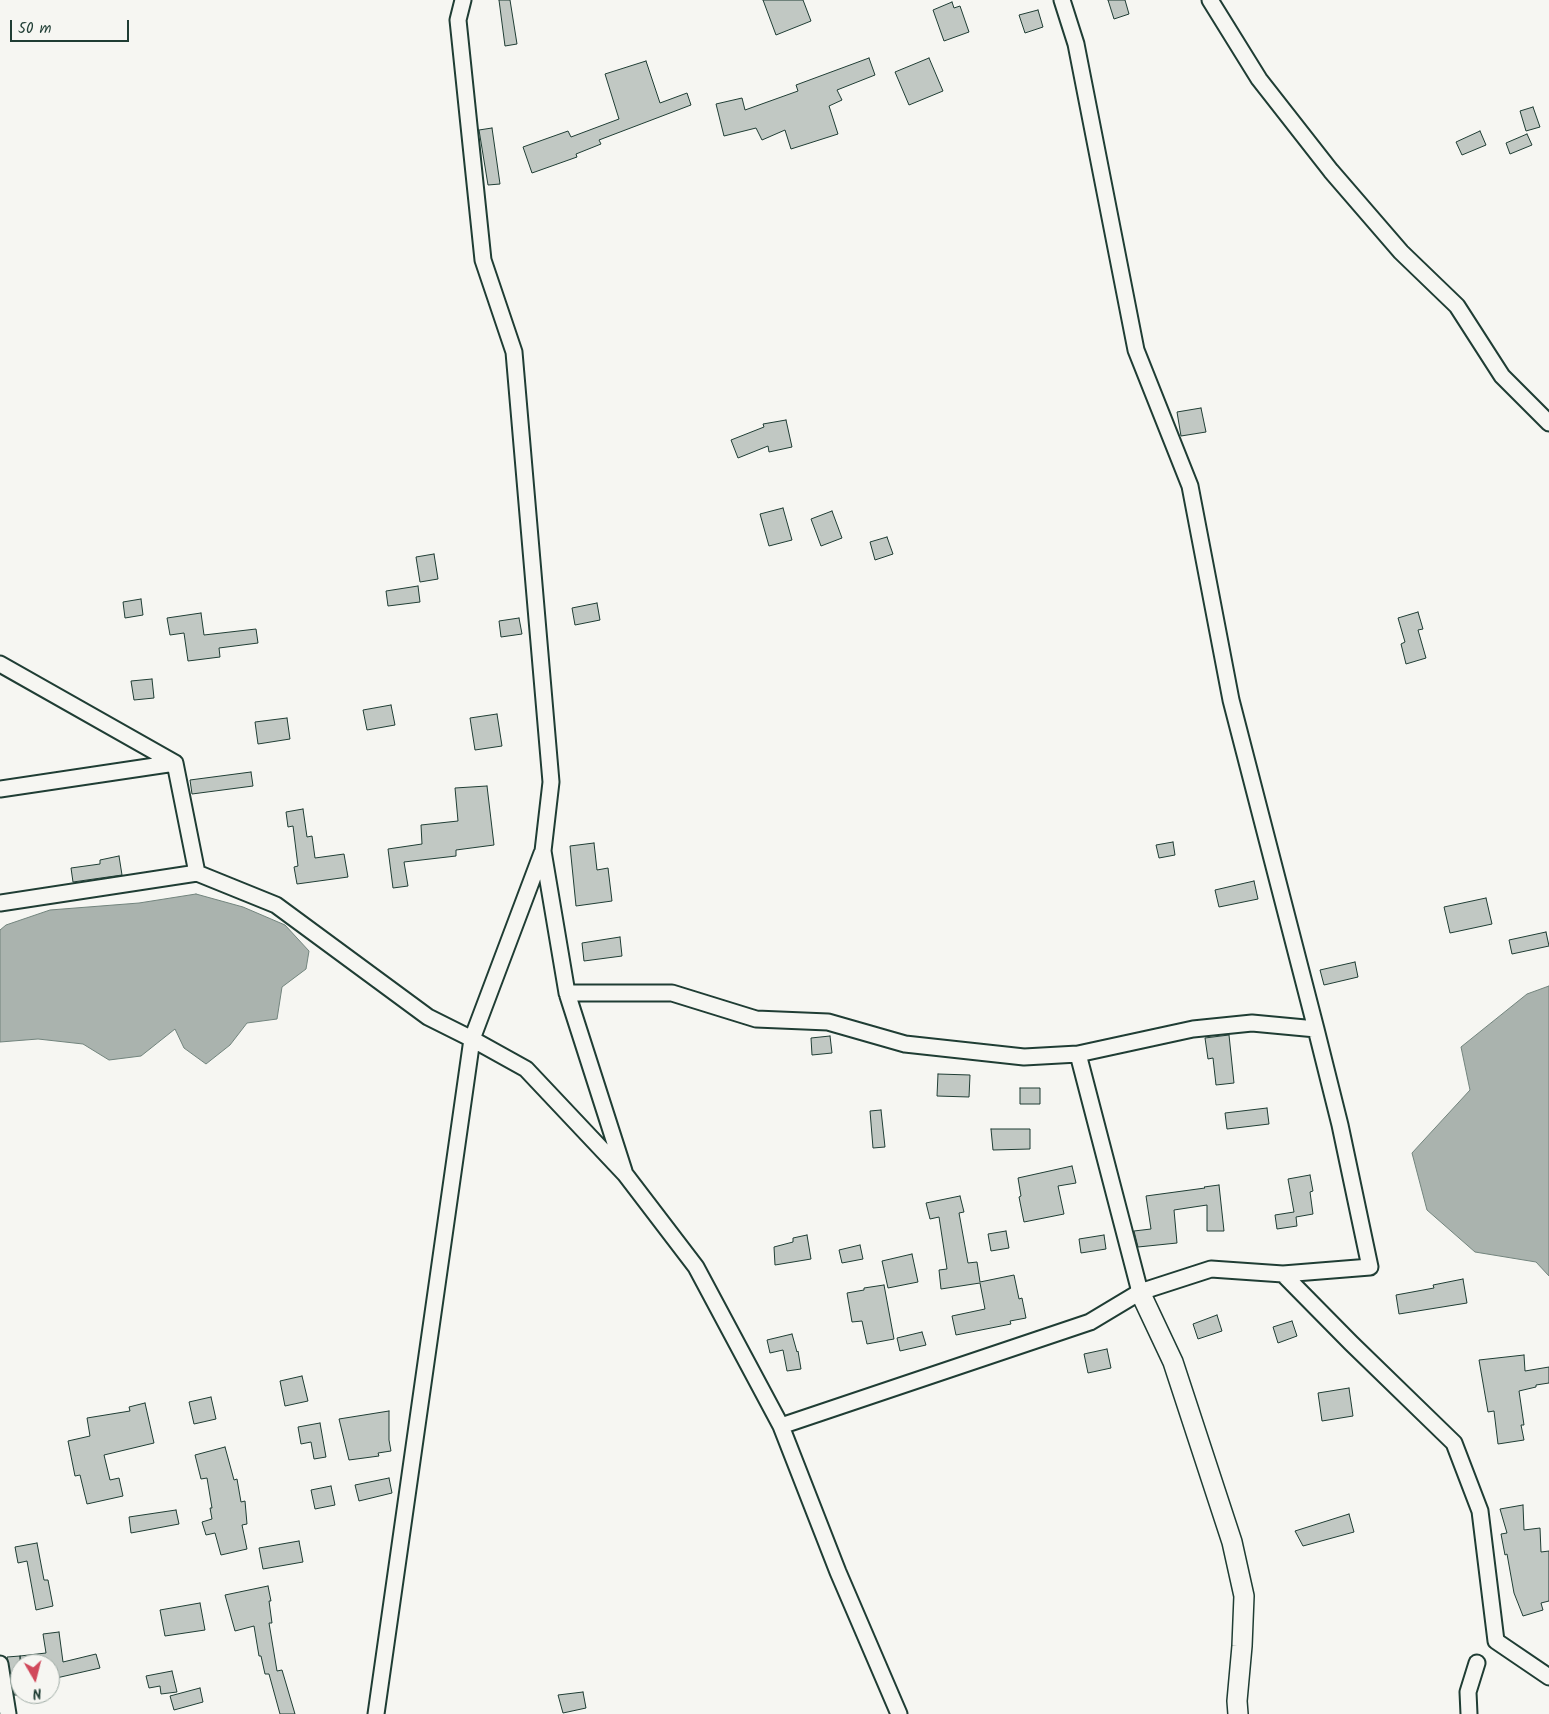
<!DOCTYPE html>
<html>
<head>
<meta charset="utf-8">
<style>
  body { margin:0 }
  #map { position:relative; width:1549px; height:1714px; overflow:hidden; background:#f6f6f2; font-family:Kalam,sans-serif }
  canvas { display:block }
  .north { position:absolute; left:10px; top:1654px; width:50px; height:50px; box-sizing:border-box; background:#f6f6f2; border:1px solid #a0aca6; border-radius:50%; rotate:172deg; font-size:14px; font-weight:700; line-height:20px; text-align:center; color:#1f3d34 }
  .north::after { content:''; display:block; margin:auto; width:18px; height:22px; background:#d1495b; clip-path:polygon(50% 0,100% 100%,50% 72%,0 100%) }
  .scale { position:absolute; left:10px; top:20px; width:119px; height:22px; box-sizing:border-box; border:2px solid #1f3d34; border-top:0; padding-left:6px; font-size:15px; line-height:18px; white-space:nowrap; color:#1f3d34; -webkit-text-stroke:4px #f6f6f2; paint-order:stroke }
</style>
</head>
<body>
<div id="map">
<canvas width="1549" height="1714"></canvas>
<div class="north">N</div>
<div class="scale">50 m</div>
</div>
<script>
const context = document.querySelector('canvas').getContext('2d');
context.lineJoin = 'round';
function fill(path, color) { context.fillStyle = color; context.fill(path, 'evenodd'); }
const poly = rows => new Path2D(rows.map(r => 'M' + r).join(''));
function trace(path, color, width, dash) { context.strokeStyle = color; context.lineWidth = width; context.lineCap = dash ? 'butt' : 'round'; context.setLineDash(dash || []); context.stroke(path); }
const water = poly([
  [196,894,243,907,285,925,309,951,306,969,282,987,277,1019,247,1023,230,1045,206,1064,184,1048,175,1029,141,1056,109,1060,83,1044,38,1039,0,1042,0,930,6,925,50,910,139,903,196,894],
  [1549,986,1549,1276,1536,1262,1475,1252,1427,1210,1412,1153,1470,1090,1461,1047,1527,994,1549,986]
]);
const building = poly([
  [499,0,510,0,517,44,505,46,499,0],
  [763,0,803,0,811,21,776,35,763,0],
  [1108,0,1125,0,1129,14,1114,19,1108,0],
  [952,2,954,8,960,6,969,32,944,41,933,10,952,2],
  [1038,10,1043,27,1025,33,1019,15,1038,10],
  [869,58,875,75,837,90,842,100,829,106,838,134,791,149,785,130,762,140,756,128,724,136,716,104,742,98,745,110,798,91,796,85,869,58],
  [929,58,943,91,909,105,895,72,929,58],
  [646,61,660,103,687,93,691,105,599,140,601,144,576,154,577,157,532,173,523,147,568,131,571,137,619,119,605,74,646,61],
  [1533,107,1540,127,1526,131,1520,111,1533,107],
  [492,128,500,184,488,185,479,130,492,128],
  [1480,131,1486,145,1462,155,1456,142,1480,131],
  [1527,134,1532,145,1510,154,1506,143,1527,134],
  [1201,408,1206,432,1181,436,1177,412,1201,408],
  [786,420,792,447,769,452,768,446,738,458,731,440,764,427,763,424,786,420],
  [783,508,792,540,769,546,760,514,783,508],
  [832,511,842,538,821,546,811,519,832,511],
  [887,537,893,554,875,560,870,542,887,537],
  [434,554,438,579,420,582,416,557,434,554],
  [418,586,420,602,388,606,386,591,418,586],
  [141,599,143,615,125,618,123,602,141,599],
  [597,603,600,620,575,625,572,608,597,603],
  [1418,612,1423,629,1418,630,1426,658,1406,664,1401,644,1405,642,1398,618,1418,612],
  [201,613,204,635,256,629,258,643,219,648,220,657,188,661,184,633,170,635,167,618,201,613],
  [519,618,522,634,501,637,499,621,519,618],
  [152,679,154,698,134,700,131,681,152,679],
  [391,705,395,725,367,730,363,710,391,705],
  [497,714,502,746,475,750,470,718,497,714],
  [287,718,290,739,258,744,255,722,287,718],
  [251,772,253,786,192,794,190,780,251,772],
  [487,786,494,845,456,850,456,856,404,862,408,886,393,888,388,849,422,844,421,825,458,821,455,788,487,786],
  [303,809,307,837,312,836,315,858,344,854,348,877,297,884,294,867,298,866,293,826,288,827,286,812,303,809],
  [1173,842,1175,855,1159,858,1156,845,1173,842],
  [594,843,597,870,608,868,612,901,576,906,570,846,594,843],
  [119,856,122,875,73,882,71,868,100,864,100,860,119,856],
  [1254,881,1258,899,1219,907,1215,890,1254,881],
  [1486,898,1492,924,1450,933,1444,907,1486,898],
  [1546,932,1549,946,1512,954,1509,940,1546,932],
  [620,937,622,956,584,961,582,943,620,937],
  [1355,962,1358,977,1324,985,1320,970,1355,962],
  [1229,1035,1234,1083,1216,1085,1213,1058,1208,1059,1205,1038,1229,1035],
  [830,1036,832,1053,812,1055,811,1038,830,1036],
  [938,1074,970,1075,969,1097,937,1096,938,1074],
  [1020,1088,1040,1088,1040,1104,1020,1104,1020,1088],
  [1267,1108,1269,1124,1227,1129,1225,1113,1267,1108],
  [881,1110,885,1147,873,1148,870,1111,881,1110],
  [991,1129,1030,1129,1030,1149,993,1150,991,1129],
  [1072,1166,1076,1183,1058,1186,1064,1214,1024,1222,1019,1197,1021,1196,1018,1178,1072,1166],
  [1310,1175,1313,1191,1310,1192,1313,1214,1296,1217,1297,1226,1277,1229,1275,1215,1294,1212,1288,1179,1310,1175],
  [1219,1185,1224,1231,1207,1231,1207,1205,1174,1210,1177,1243,1138,1247,1134,1231,1151,1229,1146,1196,1205,1188,1204,1187,1219,1185],
  [960,1196,964,1212,959,1213,968,1263,977,1262,980,1282,1014,1275,1019,1299,1022,1298,1026,1318,1010,1321,1011,1324,956,1335,952,1316,985,1309,980,1283,941,1289,939,1270,947,1269,939,1217,930,1219,926,1203,960,1196],
  [1006,1231,1009,1248,991,1251,988,1234,1006,1231],
  [807,1235,811,1259,775,1265,774,1247,793,1242,793,1238,807,1235],
  [1104,1235,1106,1249,1081,1253,1079,1239,1104,1235],
  [860,1245,863,1259,842,1263,839,1250,860,1245],
  [912,1254,918,1282,888,1288,882,1261,912,1254],
  [1463,1279,1467,1303,1399,1314,1396,1295,1434,1288,1433,1285,1463,1279],
  [884,1285,894,1339,867,1344,862,1321,852,1322,847,1293,864,1290,864,1288,884,1285],
  [1217,1315,1222,1331,1198,1339,1193,1324,1217,1315],
  [1292,1321,1297,1336,1278,1343,1273,1327,1292,1321],
  [922,1332,926,1345,900,1351,897,1338,922,1332],
  [792,1334,797,1352,798,1351,801,1369,787,1371,783,1350,770,1353,767,1340,792,1334],
  [1107,1349,1111,1368,1088,1373,1084,1354,1107,1349],
  [1524,1355,1525,1371,1549,1367,1549,1383,1536,1385,1536,1387,1519,1391,1524,1425,1521,1425,1524,1440,1498,1444,1494,1411,1488,1412,1479,1360,1524,1355],
  [302,1376,308,1401,285,1406,280,1381,302,1376],
  [1349,1388,1353,1416,1322,1421,1318,1393,1349,1388],
  [211,1397,216,1419,194,1424,189,1402,211,1397],
  [145,1403,154,1443,104,1455,110,1480,119,1478,123,1496,87,1504,80,1475,75,1476,68,1441,90,1436,87,1418,130,1411,129,1407,145,1403],
  [389,1411,389,1440,391,1451,378,1453,379,1456,349,1460,339,1419,389,1411],
  [320,1423,326,1457,314,1459,311,1442,301,1444,298,1427,320,1423],
  [225,1447,234,1480,237,1479,241,1502,245,1501,247,1524,242,1525,247,1549,221,1555,215,1533,206,1535,202,1522,212,1519,210,1508,212,1508,207,1478,201,1479,195,1455,225,1447],
  [389,1478,392,1493,359,1501,355,1485,389,1478],
  [331,1486,335,1505,315,1509,311,1490,331,1486],
  [1523,1505,1524,1530,1540,1528,1541,1552,1549,1551,1549,1601,1541,1603,1543,1610,1523,1616,1514,1593,1507,1554,1505,1555,1501,1534,1507,1533,1500,1509,1523,1505],
  [176,1510,179,1524,131,1533,129,1517,176,1510],
  [1349,1514,1354,1532,1303,1546,1295,1531,1349,1514],
  [299,1541,303,1562,263,1569,259,1548,299,1541],
  [37,1543,44,1580,48,1580,53,1606,36,1610,27,1561,18,1563,15,1547,37,1543],
  [268,1586,271,1601,269,1601,272,1623,269,1623,277,1671,282,1670,295,1714,280,1714,269,1674,265,1674,261,1656,259,1656,254,1626,235,1631,225,1595,268,1586],
  [200,1603,205,1630,165,1636,160,1610,200,1603],
  [59,1632,63,1662,96,1654,100,1668,52,1679,50,1664,21,1664,20,1656,46,1653,43,1634,59,1632],
  [20,1656,20,1695,14,1695,7,1657,20,1656],
  [172,1671,177,1692,161,1694,160,1686,149,1688,146,1676,172,1671],
  [200,1688,203,1702,174,1710,170,1696,200,1688],
  [583,1692,586,1708,563,1713,558,1695,583,1692]
]);
const minor = poly([
  [463,0,458,20,483,260,514,352,551,782,543,851,567,993,624,1171],
  [1210,0,1259,79,1331,171,1401,252,1457,306,1502,376,1549,423],
  [0,664,175,763,197,873,276,905,428,1017,472,1039,526,1069,625,1174,696,1267,781,1426,838,1572,899,1714],
  [0,789,175,763],
  [0,903,197,873],
  [567,993,672,993,756,1019,828,1022,905,1044,1024,1057,1078,1054,1193,1029,1252,1023,1316,1029],
  [1078,1054,1140,1292],
  [1283,1274,1351,1343,1454,1443,1480,1511,1496,1641,1549,1677],
  [781,1426,1090,1322,1140,1292,1211,1269,1283,1274,1370,1267,1340,1125,1316,1029,1231,700,1190,486,1136,350,1076,44,1062,0],
  [0,1664,8,1714],
  [376,1714,472,1039,542,853],
  [1469,1714,1468,1692,1477,1663]
]);
const tertiary = poly([
  [1140,1292,1173,1362,1232,1542,1244,1596,1242,1646,1237,1701,1238,1714]
]);
fill(water, '#aab3ae');
trace(water, '#72847d', 1);
fill(building, '#c1c8c3');
trace(building, '#1f3d34', 1);
trace(minor, '#1f3d34', 19);
trace(tertiary, '#1f3d34', 22);
trace(minor, '#f6f6f2', 15);
trace(tertiary, '#f6f6f2', 19);
</script>
</body>
</html>
